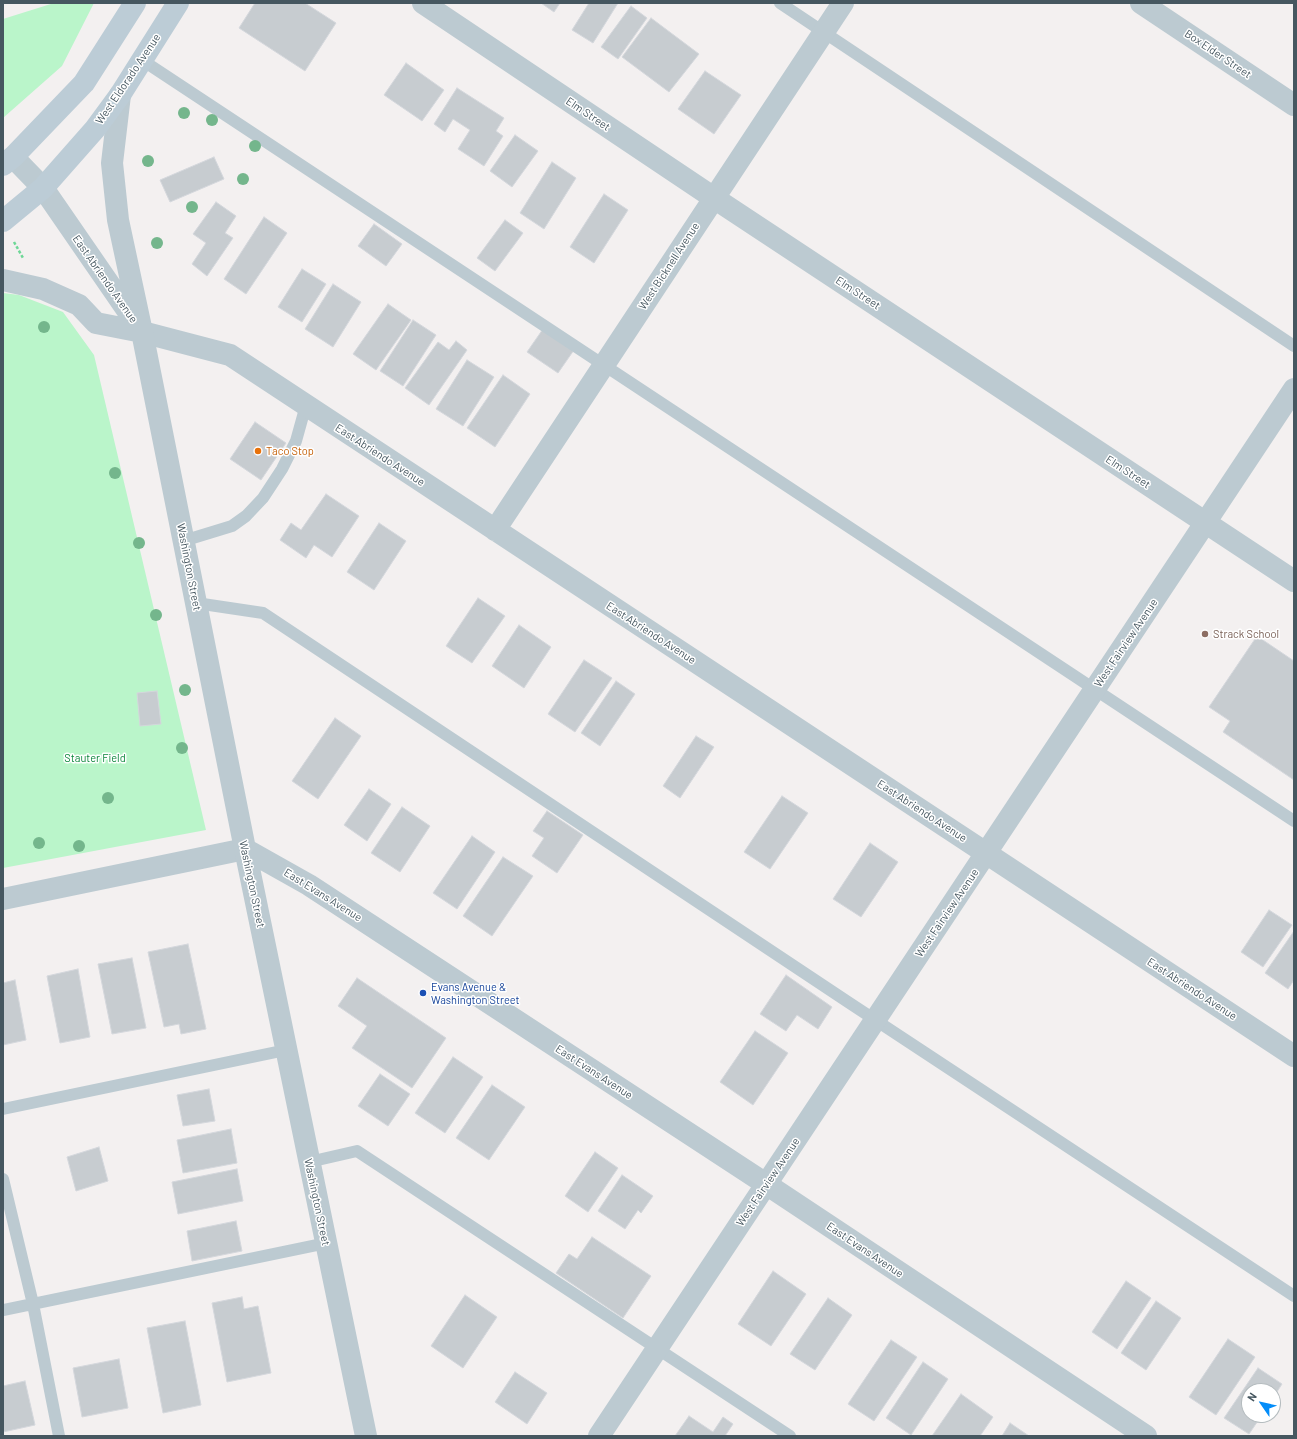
<!DOCTYPE html>
<html>
<head>
<meta charset="utf-8">
<style>
  body { margin:0 }
  #map { position:relative; width:1297px; height:1439px; overflow:hidden; background:#f3f0f0; font-family:Barlow,sans-serif }
  canvas { display:block }
  .frame { position:absolute; inset:0; border:4px solid #465760; pointer-events:none }
  .north { position:absolute; left:1241px; top:1383px; width:40px; height:40px; box-sizing:border-box; background:#fff; border:1px solid #b5bcbf; border-radius:50%; rotate:304deg; font-size:11px; font-weight:700; line-height:16px; text-align:center; color:#465760 }
  .north::after { content:''; display:block; margin:auto; width:14px; height:18px; background:#048df9; clip-path:polygon(50% 0,100% 100%,50% 72%,0 100%) }
</style>
</head>
<body>
<div id="map">
<canvas width="1297" height="1439"></canvas>
<div class="frame"></div>
<div class="north">N</div>
</div>
<script>
const context = document.querySelector('canvas').getContext('2d');
context.lineJoin = 'round';
function fill(path, color) { context.fillStyle = color; context.fill(path, 'evenodd'); }
const poly = rows => new Path2D(rows.map(r => 'M' + r).join(''));
function trace(path, color, width, dash) { context.strokeStyle = color; context.lineWidth = width; context.lineCap = dash ? 'butt' : 'round'; context.setLineDash(dash || []); context.stroke(path); }
function write(font, color, halo, rows, align = 'center') {
  context.font = font + ' Barlow,sans-serif'; context.lineWidth = 3; context.setLineDash([]); context.textBaseline = 'middle'; context.strokeStyle = halo; context.fillStyle = color; for (const [text, x, y, turn = 0] of rows) {
    context.save(); context.translate(x, y); context.rotate((+turn || 0) * Math.PI / 180); context.textAlign = isNaN(turn) ? turn : align; if (halo) context.strokeText(text, 0, 0); context.fillText(text, 0, 0); context.restore();
  }
}
const green = poly([
  [54,3,94,3,62,66,3,118,3,19],
  [3,293,19,295,63,312,94,355,206,830,3,868]
]);
const building = poly([
  [255,3,305,3,336,23,305,71,239,28,255,3],
  [541,3,560,3,554,12,541,3],
  [589,3,618,3,593,43,572,30,589,3],
  [631,6,647,18,618,59,601,47,631,6],
  [651,18,699,54,669,92,622,57,651,18],
  [406,63,444,90,422,121,384,95,406,63],
  [705,71,741,95,714,134,678,109,705,71],
  [457,88,504,118,496,131,503,136,484,166,458,149,470,130,453,119,445,132,434,124,457,88],
  [515,135,538,151,512,187,490,171,515,135],
  [214,157,224,179,170,202,160,180,214,157],
  [552,162,576,178,544,229,520,213,552,162],
  [604,194,628,210,594,263,570,247,604,194],
  [216,202,236,216,225,233,233,238,207,276,192,264,206,243,193,234,216,202],
  [264,217,287,233,246,294,224,279,264,217],
  [505,220,523,233,495,271,477,258,505,220],
  [374,224,402,244,386,266,358,246,374,224],
  [302,269,326,284,302,322,278,307,302,269],
  [333,284,361,302,333,347,305,329,333,284],
  [388,304,411,320,376,370,353,354,388,304],
  [413,320,436,335,403,386,380,371,413,320],
  [543,329,574,350,558,373,527,352,543,329],
  [456,341,467,350,429,405,405,388,438,342,449,350,456,341],
  [467,360,494,377,463,426,436,409,467,360],
  [503,375,530,394,495,447,467,428,503,375],
  [255,422,286,443,261,480,230,459,255,422],
  [326,494,359,516,332,557,314,545,306,558,280,540,291,523,301,530,326,494],
  [379,523,406,541,374,590,347,572,379,523],
  [478,598,505,616,472,663,446,646,478,598],
  [519,625,551,647,524,688,492,666,519,625],
  [1257,636,1294,661,1294,780,1223,732,1230,721,1209,707,1257,636],
  [584,660,612,678,575,732,548,714,584,660],
  [616,681,635,694,600,746,581,733,616,681],
  [157,691,161,724,140,726,137,693,157,691],
  [335,718,361,736,318,799,292,781,335,718],
  [696,736,714,747,680,798,663,786,696,736],
  [369,789,391,804,367,841,344,825,369,789],
  [782,796,808,813,770,869,744,852,782,796],
  [402,807,430,826,400,872,371,853,402,807],
  [547,811,583,835,557,873,532,856,544,838,533,831,547,811],
  [472,836,495,852,457,909,433,893,472,836],
  [870,843,898,862,861,917,833,899,870,843],
  [503,857,533,876,492,936,463,916,503,857],
  [1269,910,1292,925,1263,967,1241,952,1269,910],
  [1294,931,1294,980,1288,989,1265,973,1294,931],
  [188,944,206,1029,181,1034,179,1024,164,1027,148,952,188,944],
  [132,958,146,1028,112,1034,98,964,132,958],
  [78,969,90,1037,60,1043,47,976,78,969],
  [786,975,832,1007,818,1029,797,1015,786,1031,760,1014,786,975],
  [357,978,446,1038,412,1088,352,1048,367,1026,338,1006,357,978],
  [15,980,26,1040,3,1045,3,983,15,980],
  [755,1031,788,1053,753,1105,720,1082,755,1031],
  [453,1057,483,1077,445,1133,415,1113,453,1057],
  [380,1074,410,1094,388,1126,358,1106,380,1074],
  [492,1085,525,1107,489,1160,456,1138,492,1085],
  [209,1089,215,1121,183,1126,177,1095,209,1089],
  [231,1129,237,1163,183,1173,177,1140,231,1129],
  [99,1147,108,1181,76,1191,67,1157,99,1147],
  [595,1152,618,1168,588,1212,565,1196,595,1152],
  [237,1169,243,1201,178,1214,172,1182,237,1169],
  [622,1175,653,1196,641,1213,638,1210,625,1229,598,1211,622,1175],
  [236,1221,242,1251,192,1261,187,1231,236,1221],
  [592,1237,651,1276,623,1318,556,1273,569,1254,577,1259,592,1237],
  [773,1271,806,1294,771,1346,738,1324,773,1271],
  [1126,1281,1151,1298,1117,1349,1092,1332,1126,1281],
  [465,1295,497,1317,463,1368,431,1346,465,1295],
  [242,1297,244,1309,258,1306,271,1373,227,1382,212,1303,242,1297],
  [828,1298,852,1315,815,1370,790,1354,828,1298],
  [1156,1301,1181,1318,1146,1370,1121,1353,1156,1301],
  [185,1321,201,1405,163,1413,147,1328,185,1321],
  [1228,1339,1255,1357,1216,1415,1189,1397,1228,1339],
  [891,1340,917,1357,874,1421,848,1404,891,1340],
  [119,1359,128,1408,82,1417,73,1368,119,1359],
  [923,1362,948,1379,911,1435,886,1418,923,1362],
  [1258,1368,1282,1384,1273,1398,1273,1391,1249,1391,1249,1415,1262,1415,1249,1434,1224,1418,1258,1368],
  [515,1372,547,1393,527,1424,495,1402,515,1372],
  [25,1381,35,1425,3,1432,3,1386,25,1381],
  [961,1394,993,1417,980,1436,932,1436,961,1394],
  [689,1416,713,1432,723,1417,733,1424,725,1436,675,1436,689,1416],
  [1010,1423,1029,1436,1002,1436,1010,1423]
]);
const path = poly([
  [14,242,23,258]
]);
const service = poly([
  [780,3,1294,346],
  [142,60,1294,821],
  [183,541,232,526,246,516,263,498,282,469,296,441,306,405],
  [196,603,263,613,848,1002,1294,1296],
  [3,1109,286,1050],
  [309,1162,357,1151,790,1436],
  [3,1179,33,1304,59,1436],
  [3,1310,326,1243]
]);
const minor = poly([
  [423,3,714,198,1294,581],
  [1141,3,1294,105],
  [142,332,230,355,1294,1056],
  [495,530,843,3],
  [3,899,245,849],
  [599,1436,1294,389]
]);
const tertiary = poly([
  [120,95,112,163,118,220,142,332,245,849,366,1436],
  [13,157,43,188,136,323],
  [3,280,43,289,79,305,96,323,142,332],
  [245,849,309,885,766,1184,1146,1436]
]);
const secondary = poly([
  [3,165,13,157,84,83,135,3],
  [3,221,43,188,95,129,120,95,178,3]
]);
const trees = [
  [184,113],
  [212,120],
  [255,146],
  [148,161],
  [243,179],
  [192,207],
  [157,243],
  [44,327],
  [115,473],
  [139,543],
  [156,615],
  [185,690],
  [182,748],
  [108,798],
  [39,843],
  [79,846]
];
const markers = [
  [258,451,4,"#e8710a"],
  [1205,634,4,"#8d6e63"],
  [423,993,4,"#1a4fb4"]
];
const streetNames = [
  ["Box Elder Street",1218,54,34],
  ["West Eldorado Avenue",128,79,-56],
  ["Elm Street",588,114,34],
  ["West Bicknell Avenue",669,266,-57],
  ["East Abriendo Avenue",105,279,55],
  ["Elm Street",858,293,33],
  ["East Abriendo Avenue",380,455,33],
  ["Elm Street",1128,472,33],
  ["Washington Street",189,567,79],
  ["East Abriendo Avenue",651,633,33],
  ["West Fairview Avenue",1126,643,-56],
  ["East Abriendo Avenue",922,811,33],
  ["Washington Street",252,884,78],
  ["East Evans Avenue",323,895,32],
  ["West Fairview Avenue",947,913,-56],
  ["East Abriendo Avenue",1192,989,33],
  ["East Evans Avenue",594,1072,33],
  ["West Fairview Avenue",768,1182,-56],
  ["Washington Street",317,1202,78],
  ["East Evans Avenue",865,1250,34]
];
const foodNames = [
  ["Taco Stop",266,451]
];
const educationNames = [
  ["Strack School",1213,634]
];
const parkNames = [
  ["Stauter Field",95,758]
];
const transitNames = [
  ["Evans Avenue &",431,987],
  ["Washington Street",431,1000]
];
fill(green, '#baf5ca');
fill(building, '#c7ccd0');
trace(building, '#d4d7dc', 1);
trace(path, '#6ed797', 2.5, [3, 2]);
trace(service, '#bccad1', 12);
trace(minor, '#bccad1', 22);
trace(tertiary, '#bccad1', 22);
trace(secondary, '#bcccd6', 22);
context.fillStyle = '#74b68c';
for (const [x, y] of trees) { context.beginPath(); context.arc(x, y, 6, 0, 2 * Math.PI); context.fill(); }
for (const [x, y, r, color] of markers) { const dot = new Path2D(); dot.arc(x, y, r, 0, 2 * Math.PI); context.fillStyle = color; context.fill(dot); trace(dot, '#fff', 1.5); }
write('11px', '#465760', '#fff', streetNames);
write('11px', '#c56008', '#fff', foodNames, 'left');
write('11px', '#785e54', '#fff', educationNames, 'left');
write('11px', '#0c863b', '#fff', parkNames);
write('11px', '#164399', '#fff', transitNames, 'left');
</script>
</body>
</html>
